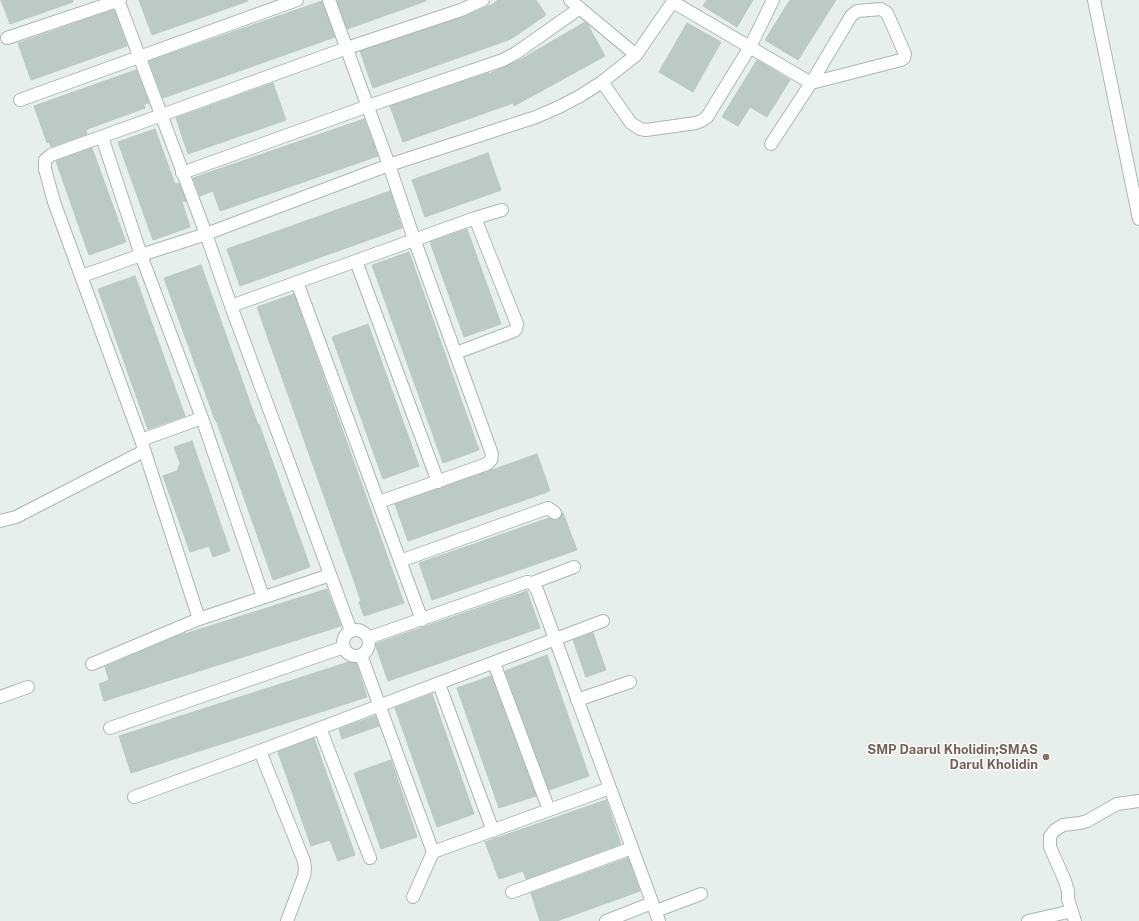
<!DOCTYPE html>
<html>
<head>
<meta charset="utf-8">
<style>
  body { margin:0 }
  canvas { display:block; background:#e6efeb }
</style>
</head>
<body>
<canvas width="1139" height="921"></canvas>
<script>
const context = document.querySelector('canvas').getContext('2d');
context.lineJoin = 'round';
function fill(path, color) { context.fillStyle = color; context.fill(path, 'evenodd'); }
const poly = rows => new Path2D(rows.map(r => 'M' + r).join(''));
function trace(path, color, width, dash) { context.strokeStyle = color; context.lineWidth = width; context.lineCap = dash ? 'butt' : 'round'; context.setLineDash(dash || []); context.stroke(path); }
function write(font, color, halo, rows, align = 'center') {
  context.font = font + ' "Public Sans",sans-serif'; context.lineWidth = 3; context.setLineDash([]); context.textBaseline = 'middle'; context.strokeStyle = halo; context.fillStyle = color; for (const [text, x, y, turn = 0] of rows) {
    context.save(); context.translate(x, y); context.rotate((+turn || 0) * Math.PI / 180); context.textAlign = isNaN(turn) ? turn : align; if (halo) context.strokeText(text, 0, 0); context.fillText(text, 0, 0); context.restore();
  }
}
const building = poly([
  [1,0,73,0,73,2,10,24,1,0],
  [139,0,247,0,248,1,152,35,139,0],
  [337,0,426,0,426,1,347,29,337,0],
  [498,0,536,0,546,15,511,39,373,88,360,51,463,17,493,4,498,0],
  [707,0,753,0,737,27,703,6,707,0],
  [790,0,836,0,798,60,765,40,790,0],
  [322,1,335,37,163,98,149,61,322,1],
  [114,10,127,46,31,80,18,43,114,10],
  [585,22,588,25,605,56,514,106,513,103,403,142,390,106,489,73,489,74,520,60,585,22],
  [687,23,721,42,693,92,659,72,687,23],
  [757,60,790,80,767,117,750,107,738,126,722,117,757,60],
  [136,70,149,103,144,104,145,108,90,128,86,130,87,134,51,147,49,142,47,143,34,106,136,70],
  [273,83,286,120,188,154,176,118,273,83],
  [364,119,378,156,220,211,213,191,200,196,193,178,364,119],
  [155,129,175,184,179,183,186,201,182,202,190,227,153,240,118,142,155,129],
  [92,148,126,242,89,255,56,161,92,148],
  [488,153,501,190,425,217,412,180,488,153],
  [390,191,402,228,240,286,227,249,390,191],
  [467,229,501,324,464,337,430,242,467,229],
  [409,252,479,450,443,463,372,265,409,252],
  [201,265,258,425,259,424,279,480,310,567,273,580,230,458,216,420,215,420,164,278,201,265],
  [135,276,185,416,148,429,98,289,135,276],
  [294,294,404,603,364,616,359,602,361,601,353,578,257,307,294,294],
  [368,324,419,466,383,479,332,337,368,324],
  [192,441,230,551,213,557,209,546,190,552,163,476,177,471,180,463,174,447,192,441],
  [537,454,550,491,408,541,395,504,537,454],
  [562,513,563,513,577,550,432,600,419,563,549,518,554,520,558,520,561,517,562,513],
  [327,589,341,626,104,701,99,684,109,680,105,667,175,637,327,589],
  [527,591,540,628,388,681,375,644,527,591],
  [593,633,606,670,586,677,573,640,593,633],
  [547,655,589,776,549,790,505,671,547,655],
  [355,660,367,697,131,773,119,736,355,660],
  [491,676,536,796,499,808,457,688,491,676],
  [432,694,474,814,437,827,395,708,432,694],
  [375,716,379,726,342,739,339,729,375,716],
  [314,738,355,855,338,861,330,840,311,846,278,752,314,738],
  [391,760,417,837,381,849,354,773,391,760],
  [606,800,621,844,526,879,523,871,499,879,485,842,606,800],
  [628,858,640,891,557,921,540,921,531,893,628,858]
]);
const minor = poly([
  [118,0,206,234,231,306,351,631],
  [329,0,389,165,414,239,492,454,491,460,487,464,379,502],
  [570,0,636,55],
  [1094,0,1139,219],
  [673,2,811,83,901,60,904,58,905,54,887,13,881,9,857,11,851,16,811,83,771,144],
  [7,38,120,0],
  [602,82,631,123,640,129,646,130,696,123,701,121,707,117,750,47,773,0],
  [20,100,297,0],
  [102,137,141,255,202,418,263,597],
  [182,173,368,106,503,60,516,53,580,8],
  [475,218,502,210],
  [356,261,438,482],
  [82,276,141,255,206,234,389,165,536,117,559,107,580,96,602,82,636,55,674,0],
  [297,282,422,620],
  [231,306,475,218,517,324,516,329,514,331,456,353],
  [141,440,202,418],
  [0,521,16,517,144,451],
  [400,561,548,508,555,513],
  [532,583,574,567],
  [199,619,141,440,54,202,45,169,45,160,51,155,347,48,461,10,483,0],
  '343 643a13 13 0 1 1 26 0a13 13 0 1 1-26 0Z',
  [368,638,527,582,532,583,537,590,659,921],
  [361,655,433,852,610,788],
  [494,663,549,810],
  [92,664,199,619,330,575],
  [439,684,493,831],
  [0,697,28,687],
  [577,700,630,682],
  [110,728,344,647],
  [320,728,370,858],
  [260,751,304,861,305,869,304,876,287,921],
  [134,797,249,755,603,621],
  [512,892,632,848],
  [413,897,433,852],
  [656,911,701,894],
  [606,921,652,903],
  [1028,921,1072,911],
  [1075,921,1068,899,1068,891,1065,881,1050,847,1050,836,1055,830,1063,825,1080,823,1087,821,1117,804,1139,801]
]);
const markers = [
  [1046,757,4,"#8d6e63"]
];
const educationNames = [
  ["SMP Daarul Kholidin;SMAS",1038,750],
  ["Darul Kholidin",1038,765]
];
fill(building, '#bbcac4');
trace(building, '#b8c9c2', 1);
trace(minor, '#a8b8b2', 14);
trace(minor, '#fff', 12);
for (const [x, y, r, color] of markers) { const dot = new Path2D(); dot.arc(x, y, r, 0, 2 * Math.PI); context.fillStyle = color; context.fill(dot); trace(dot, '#f7fbf9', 1.5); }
write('bold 13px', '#785e54', '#f7fbf9', educationNames, 'right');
</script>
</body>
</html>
